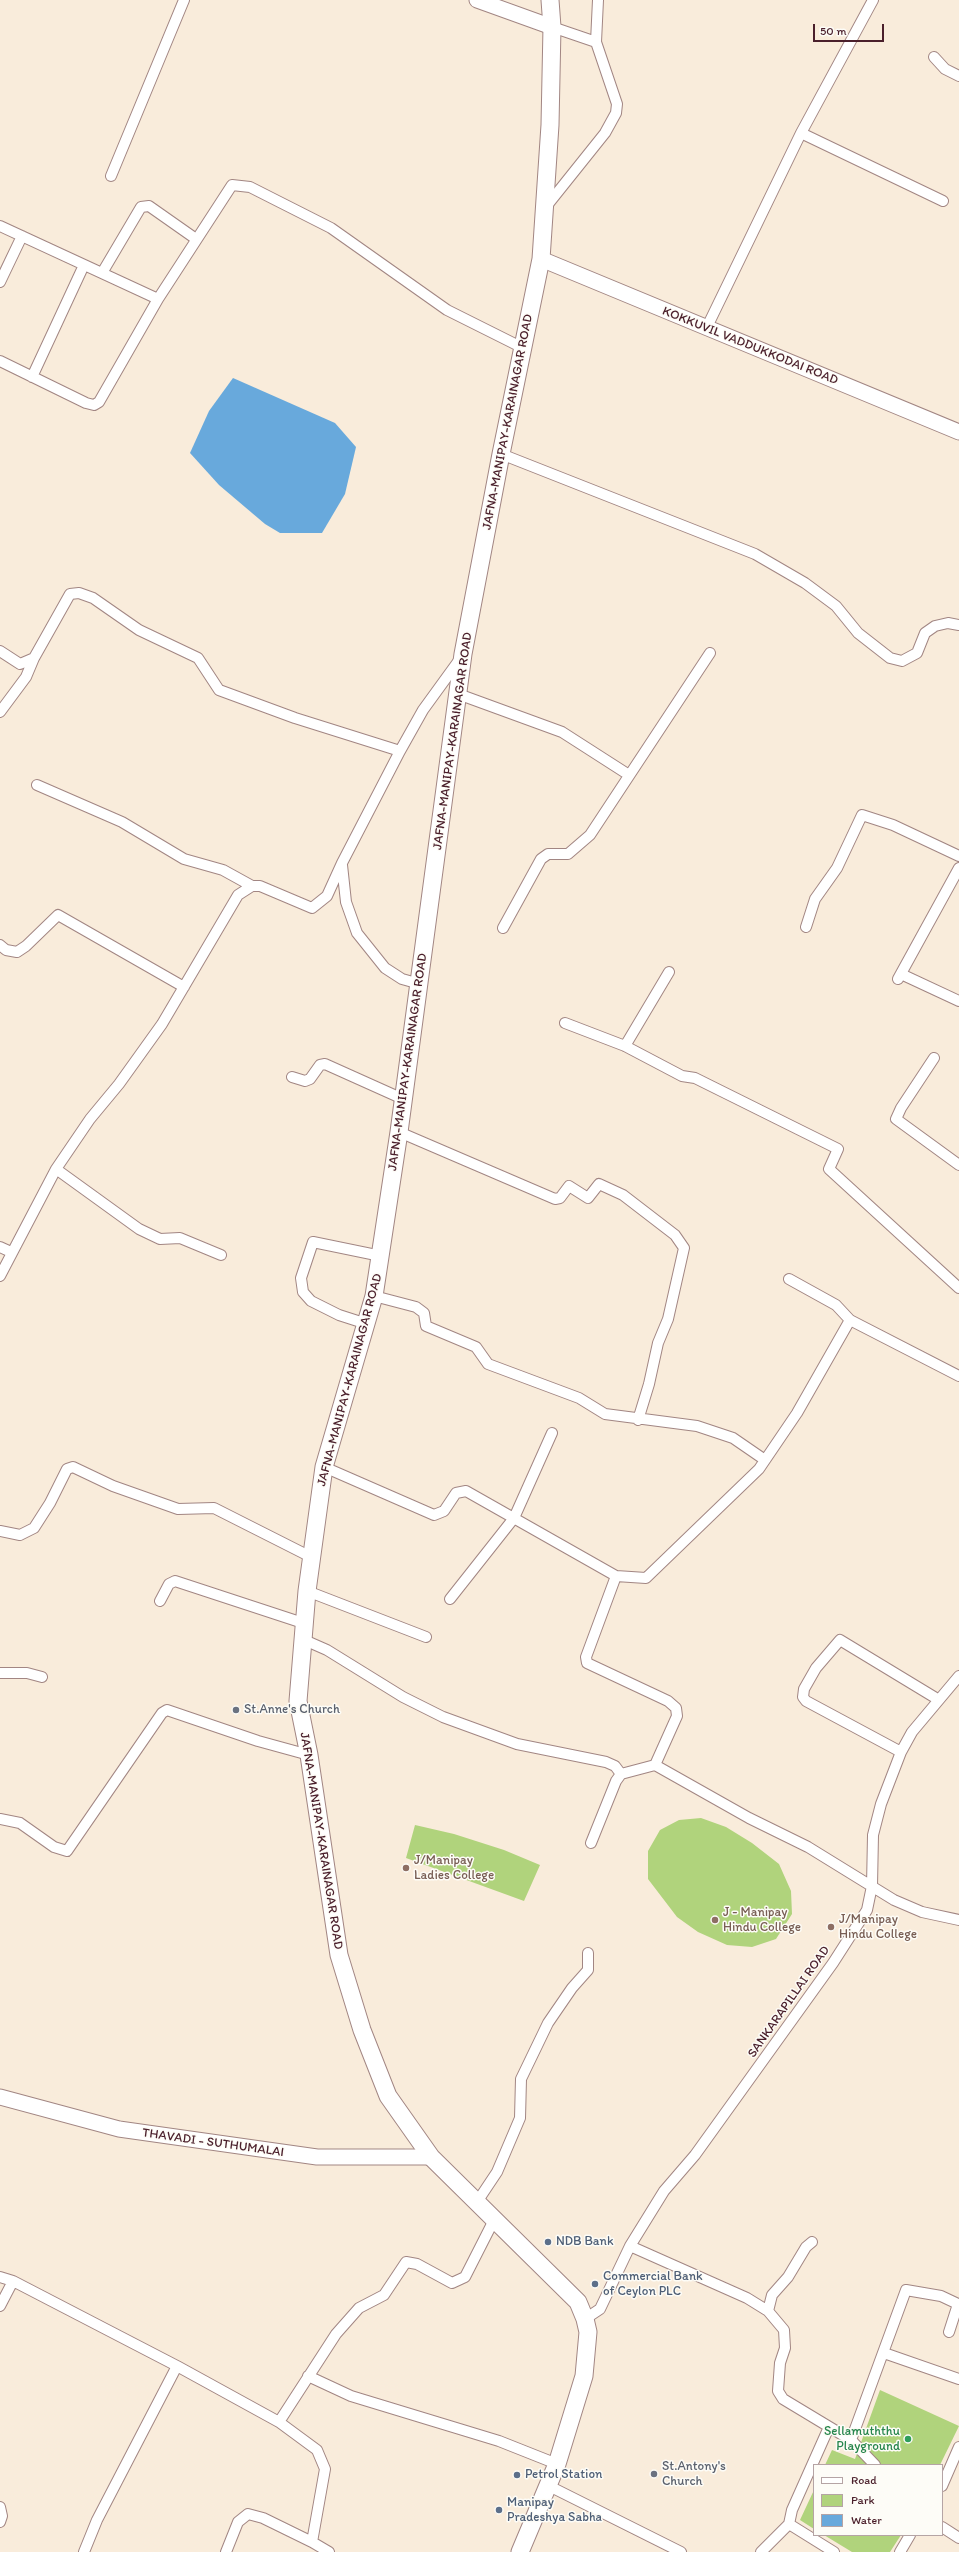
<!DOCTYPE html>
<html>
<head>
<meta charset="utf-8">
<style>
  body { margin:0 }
  #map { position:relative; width:959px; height:2552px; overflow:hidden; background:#f9ecdb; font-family:Itim,sans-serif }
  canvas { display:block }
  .legend { position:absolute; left:813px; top:2464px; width:130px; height:72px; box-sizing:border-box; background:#fdfcf7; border:1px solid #b5a4a5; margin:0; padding:5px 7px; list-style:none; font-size:12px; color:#4a1f2b }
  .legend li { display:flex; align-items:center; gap:8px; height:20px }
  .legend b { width:20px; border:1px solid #b5a4a5 }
  .scale { position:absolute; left:813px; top:24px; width:71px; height:18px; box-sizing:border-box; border:2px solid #4a1f2b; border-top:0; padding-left:5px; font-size:12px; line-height:14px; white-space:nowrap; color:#4a1f2b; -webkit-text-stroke:3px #fdfcf7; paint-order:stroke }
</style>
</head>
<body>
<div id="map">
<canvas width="959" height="2552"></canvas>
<ul class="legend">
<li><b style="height:5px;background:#fff"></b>Road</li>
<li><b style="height:11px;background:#b0d37c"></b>Park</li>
<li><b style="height:11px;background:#68a9dc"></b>Water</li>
</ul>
<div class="scale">50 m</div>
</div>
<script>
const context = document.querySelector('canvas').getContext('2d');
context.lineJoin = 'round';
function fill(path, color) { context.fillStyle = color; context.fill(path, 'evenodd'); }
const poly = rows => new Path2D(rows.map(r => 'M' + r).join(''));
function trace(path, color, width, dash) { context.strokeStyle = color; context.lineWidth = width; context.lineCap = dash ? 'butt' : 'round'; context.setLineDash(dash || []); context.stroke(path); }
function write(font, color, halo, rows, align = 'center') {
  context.font = font + ' Itim,sans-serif'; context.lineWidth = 3; context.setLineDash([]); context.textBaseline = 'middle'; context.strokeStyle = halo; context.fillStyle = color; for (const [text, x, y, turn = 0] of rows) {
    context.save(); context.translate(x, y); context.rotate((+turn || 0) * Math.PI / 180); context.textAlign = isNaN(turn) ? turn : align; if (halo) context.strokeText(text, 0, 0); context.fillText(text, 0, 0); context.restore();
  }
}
const green = poly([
  [701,1818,726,1827,752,1843,779,1864,791,1891,792,1914,776,1939,752,1947,727,1945,698,1932,677,1917,648,1879,648,1851,660,1830,679,1820],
  [415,1825,454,1834,504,1850,540,1865,524,1901,406,1858],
  [880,2390,959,2426,940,2465,825,2465,832,2450,855,2459],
  [814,2490,814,2529,800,2520],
  [824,2535,901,2535,890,2552,852,2552]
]);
const water = poly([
  [233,378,335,423,356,447,345,494,322,533,280,533,265,524,219,485,190,453,209,411]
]);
const street = poly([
  [596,42,598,0],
  [934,57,945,69,959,76],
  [801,133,943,201],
  [111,176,184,0],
  [545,208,605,133,616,113,617,104,596,42,552,27],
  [0,226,158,299],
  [102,273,141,207,149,206,196,239],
  [0,282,22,236],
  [706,329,801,133,873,0],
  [0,361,86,403,94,405,99,402,158,299,232,185,250,187,331,228,447,310,523,348],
  [32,377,84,265],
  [501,454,755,554,805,583,836,606,858,633,890,658,902,661,917,653,925,633,935,626,948,623,959,625],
  [0,651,20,664,34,658,70,594,79,593,93,598,139,630,198,658,219,690,295,718,400,751],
  [458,694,562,732,629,775],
  [0,712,26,677,34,658],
  [37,785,122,822,184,859,223,870,252,886],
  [342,865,346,902,357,933,385,968,402,979,420,984],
  [806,927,815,899,837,868,862,815,893,825,959,856],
  [503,928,541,859,548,854,568,854,590,835,710,653],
  [0,945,6,950,17,952,26,946,58,915,184,987],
  [901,974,959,1001],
  [898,979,959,868],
  [565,1023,625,1046,682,1076,695,1078,838,1149,829,1169,959,1288],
  [625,1046,669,972],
  [934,1058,901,1108,896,1119,959,1165],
  [292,1077,305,1081,310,1079,320,1065,325,1064,403,1099],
  [399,1132,555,1199,560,1198,569,1186,588,1198,599,1184,623,1195,675,1235,684,1248,668,1319,658,1343,649,1384,638,1420],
  [56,1169,139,1229,160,1239,180,1238,221,1255],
  [0,1247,11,1252],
  [0,1276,56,1169,90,1119,119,1084,162,1024,238,895,252,886,260,886,312,908,327,896,342,863,400,751,423,710,460,659],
  [789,1279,836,1305,850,1320],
  [374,1296,416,1307,424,1313,426,1326,476,1347,488,1364,579,1398,605,1414,697,1426,733,1438,765,1460],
  [367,1324,339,1315,311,1301,303,1292,301,1278,313,1242,381,1256],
  [324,1467,434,1515,444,1511,456,1493,466,1491,616,1576,646,1578,759,1469,797,1413,850,1320,959,1376],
  [0,1531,20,1535,34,1528,50,1503,67,1469,73,1467,113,1486,178,1509,214,1508,311,1557],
  [307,1591,426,1637],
  [450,1599,514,1518,552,1433],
  [160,1601,169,1584,175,1581,303,1623],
  [302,1639,327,1650,403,1697,443,1717,517,1744,606,1762,615,1766,621,1774],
  [0,1673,27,1673,42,1677],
  [901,1752,806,1701,803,1697,804,1689,816,1668,840,1640,939,1700],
  [655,1765,749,1818,808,1847,894,1900,922,1912,959,1920],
  [0,1819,20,1823,54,1847,67,1851,162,1713,167,1710,258,1741,309,1755],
  [591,1843,616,1781,621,1774,655,1765,677,1716,676,1708,668,1701,587,1663,586,1657,616,1576],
  [477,2202,497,2172,520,2118,521,2079,548,2023,572,1988,588,1970,588,1953],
  [630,2246,747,2298,768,2311,784,2330,785,2348,780,2363,778,2391,783,2399,851,2440,875,2465],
  [0,2277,13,2281,177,2366,279,2422,317,2450,325,2469,312,2542,329,2552],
  [0,2306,13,2281],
  [768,2311,772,2295,788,2277,806,2247,812,2242],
  [585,2319,600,2309,630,2246,664,2191,695,2155,833,1963,867,1910,872,1886,873,1835,881,1804,901,1752,912,1732,959,1676],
  [884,2353,959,2379],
  [308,2376,351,2396,499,2441,557,2464],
  [279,2422,336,2334,359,2308,384,2295,406,2262,417,2264,452,2283,465,2277,495,2218],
  [851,2440,906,2290,941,2296,958,2304,949,2332],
  [549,2486,681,2552],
  [942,2486,959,2447],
  [0,2507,2,2516,0,2522],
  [789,2524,834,2552],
  [942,2527,959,2538],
  [84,2552,97,2520,177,2366],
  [226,2552,238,2522,248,2514,263,2518,312,2542],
  [761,2552,789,2524,792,2510,829,2427],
  [900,2552,910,2535]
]);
const secondary = poly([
  [477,0,552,27],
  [541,259,959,432],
  [0,2097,119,2129,317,2157,431,2157]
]);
const primary = poly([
  [520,2552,557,2464,584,2376,588,2332,585,2319,578,2302,431,2157,388,2096,362,2030,339,1955,309,1755,298,1701,307,1591,324,1467,374,1296,399,1132,463,654,501,454,541,259,550,125,552,27,550,0]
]);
const markers = [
  [236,1710,4,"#6b7280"],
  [406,1868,4,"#8d6e63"],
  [715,1920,4,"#8d6e63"],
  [831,1927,4,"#8d6e63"],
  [548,2242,4,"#5c6f8a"],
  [595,2284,4,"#5c6f8a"],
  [908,2439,4,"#2e9e5b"],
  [654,2474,4,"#6b7280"],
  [517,2475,4,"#5c6f8a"],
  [499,2510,4,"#5c6f8a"]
];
const streetNames = [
  ["KOKKUVIL VADDUKKODAI ROAD",750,346,22],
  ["JAFNA-MANIPAY-KARAINAGAR ROAD",508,422,-79],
  ["JAFNA-MANIPAY-KARAINAGAR ROAD",453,741,-82],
  ["JAFNA-MANIPAY-KARAINAGAR ROAD",408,1062,-82],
  ["JAFNA-MANIPAY-KARAINAGAR ROAD",350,1380,-75],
  ["JAFNA-MANIPAY-KARAINAGAR ROAD",321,1841,81],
  ["SANKARAPILLAI ROAD",789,2002,-55],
  ["THAVADI - SUTHUMALAI",213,2143,8]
];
const worshipNames = [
  ["St.Anne's Church",244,1710],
  ["St.Antony's",662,2467],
  ["Church",662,2482]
];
const educationNames = [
  ["J/Manipay",414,1861],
  ["Ladies College",414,1876],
  ["J - Manipay",723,1913],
  ["Hindu College",723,1928],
  ["J/Manipay",839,1920],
  ["Hindu College",839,1935]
];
const serviceNames = [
  ["NDB Bank",556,2242],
  ["Commercial Bank",603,2277],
  ["of Ceylon PLC",603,2292],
  ["Petrol Station",525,2475],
  ["Manipay",507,2503],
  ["Pradeshya Sabha",507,2518]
];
const leisureNames = [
  ["Sellamuththu",900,2432],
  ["Playground",900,2447]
];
fill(green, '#b0d37c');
fill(water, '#68a9dc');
trace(street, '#a28683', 12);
trace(secondary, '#a28683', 17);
trace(primary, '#a28683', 19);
trace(street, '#fff', 10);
trace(secondary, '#fff', 15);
trace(primary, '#fff', 17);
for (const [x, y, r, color] of markers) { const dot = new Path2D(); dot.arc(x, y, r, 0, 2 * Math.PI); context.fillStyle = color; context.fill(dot); trace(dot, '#fdfcf7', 1.5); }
write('13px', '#4a1f2b', '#fdfcf7', streetNames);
write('13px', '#5b616d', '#fdfcf7', worshipNames, 'left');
write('13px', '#785e54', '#fdfcf7', educationNames, 'left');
write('13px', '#4e5e75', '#fdfcf7', serviceNames, 'left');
write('13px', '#27864d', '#fdfcf7', leisureNames, 'right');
</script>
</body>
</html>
